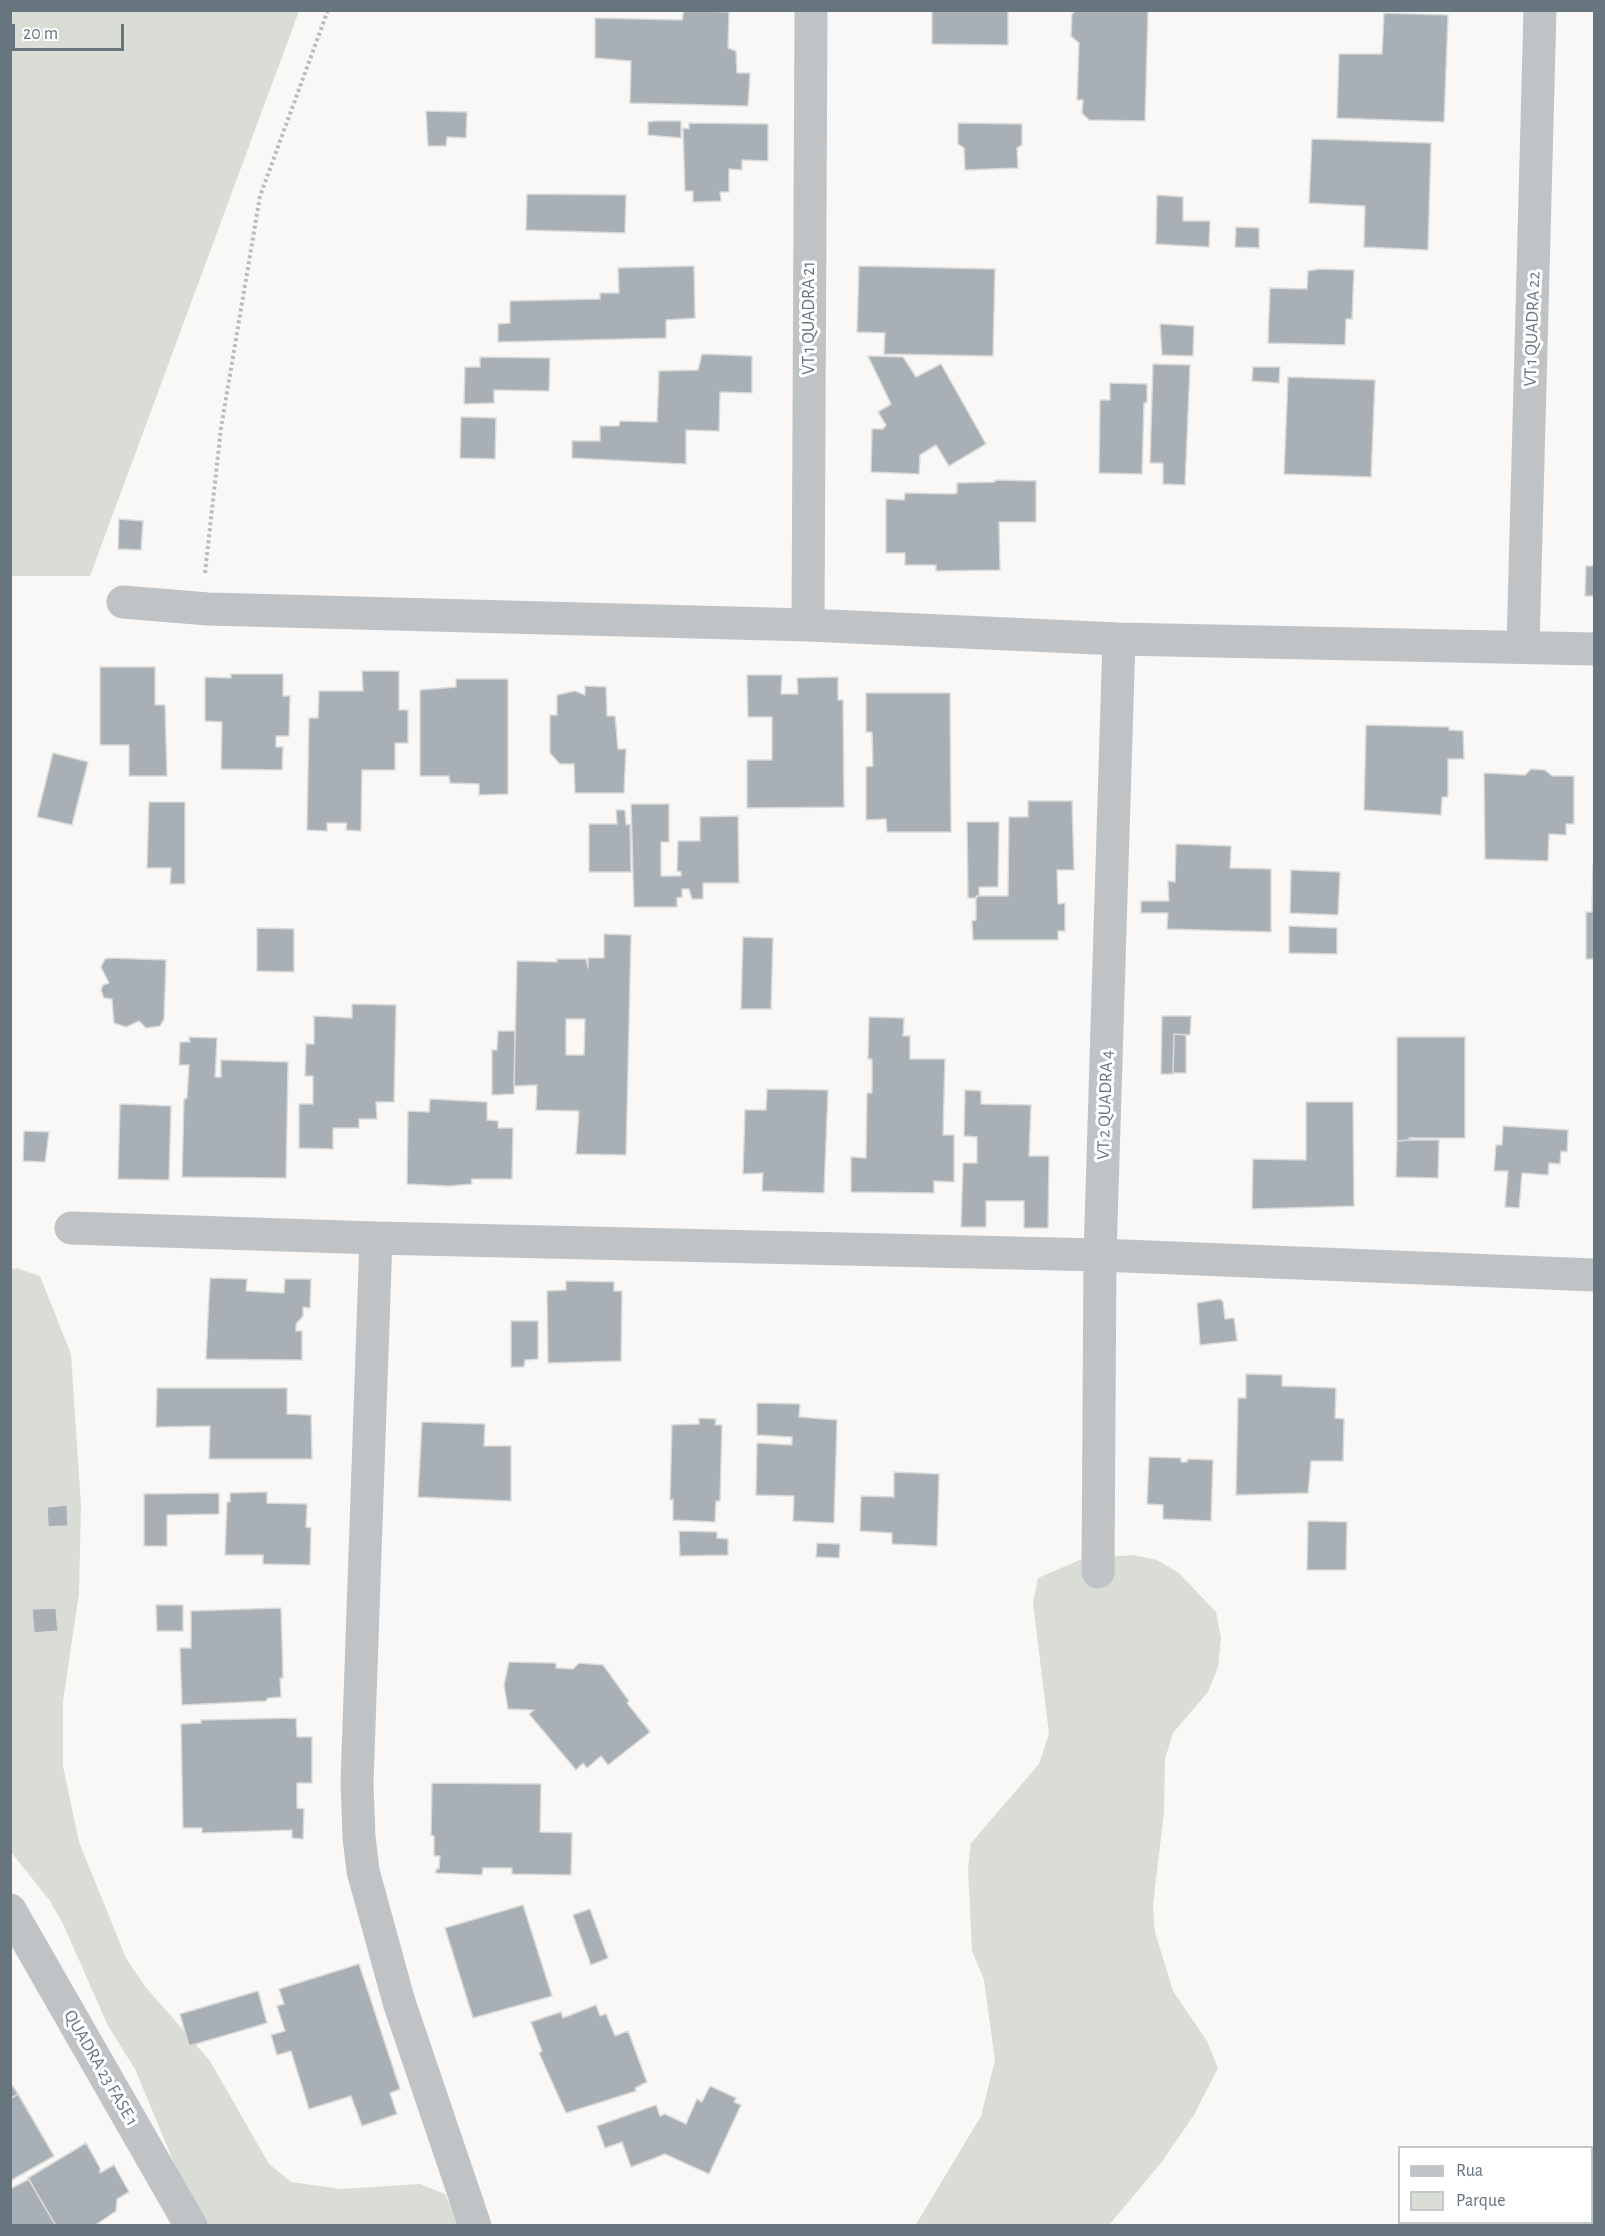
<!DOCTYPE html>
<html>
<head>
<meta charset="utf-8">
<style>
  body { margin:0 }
  #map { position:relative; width:1605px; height:2236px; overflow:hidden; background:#f9f8f7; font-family:"Alegreya Sans",sans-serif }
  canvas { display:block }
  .frame { position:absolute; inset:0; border:12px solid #67757e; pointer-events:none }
  .legend { position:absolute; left:1398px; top:2146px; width:195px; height:78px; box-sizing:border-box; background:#fff; border:2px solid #c2c8cb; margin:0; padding:8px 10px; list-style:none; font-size:18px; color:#67757e }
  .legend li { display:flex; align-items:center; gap:12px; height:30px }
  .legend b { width:30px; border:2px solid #c2c8cb }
  .scale { position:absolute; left:12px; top:24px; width:112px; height:27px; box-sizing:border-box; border:3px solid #67757e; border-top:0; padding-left:8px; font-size:18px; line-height:21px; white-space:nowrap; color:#67757e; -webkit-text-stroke:4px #fff; paint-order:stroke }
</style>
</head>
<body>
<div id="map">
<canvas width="1605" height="2236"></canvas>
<div class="frame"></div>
<ul class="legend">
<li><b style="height:8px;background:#bfc3c6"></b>Rua</li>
<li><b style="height:16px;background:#d9ddd6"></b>Parque</li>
</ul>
<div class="scale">20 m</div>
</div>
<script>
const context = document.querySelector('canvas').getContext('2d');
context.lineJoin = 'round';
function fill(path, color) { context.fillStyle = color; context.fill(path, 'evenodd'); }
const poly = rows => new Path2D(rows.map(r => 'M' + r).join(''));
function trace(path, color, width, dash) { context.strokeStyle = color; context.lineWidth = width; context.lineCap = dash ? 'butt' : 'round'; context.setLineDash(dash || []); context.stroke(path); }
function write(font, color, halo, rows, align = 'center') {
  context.font = font + ' "Alegreya Sans",sans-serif'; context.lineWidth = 6; context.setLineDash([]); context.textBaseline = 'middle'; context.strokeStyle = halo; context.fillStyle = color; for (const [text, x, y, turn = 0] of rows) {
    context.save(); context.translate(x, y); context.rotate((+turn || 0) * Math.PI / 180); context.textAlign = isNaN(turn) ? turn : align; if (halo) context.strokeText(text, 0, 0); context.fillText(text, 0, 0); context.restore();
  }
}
const green = poly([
  [11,10,299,11,90,576,11,576],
  [17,1268,40,1276,71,1354,81,1506,79,1594,63,1701,63,1766,79,1842,126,1958,144,1985,210,2061,269,2164,291,2182,341,2189,420,2184,445,2194,460,2225,191,2225,174,2163,135,2069,108,2026,64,1926,50,1901,11,1852,10,1270],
  [1133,1555,1157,1560,1179,1573,1216,1612,1221,1638,1218,1667,1208,1692,1173,1733,1165,1759,1164,1812,1153,1905,1155,1932,1173,1991,1207,2041,1218,2068,1194,2115,1161,2163,1109,2225,915,2226,981,2116,995,2060,984,1980,972,1951,968,1868,971,1843,1039,1764,1049,1734,1033,1603,1038,1578,1082,1559]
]);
const building = poly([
  [684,10,729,12,728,48,736,51,737,73,750,73,748,106,630,103,631,61,595,58,595,18,682,20,684,10],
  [932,10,1008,11,1008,45,932,44,932,10],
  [1077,10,1148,10,1145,121,1089,120,1082,113,1083,100,1077,100,1079,43,1071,36,1072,14,1077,10],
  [1384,13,1448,15,1444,122,1337,118,1339,54,1382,54,1384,13],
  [426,111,467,112,466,138,447,137,446,146,428,146,426,111],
  [658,121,681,121,681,138,648,135,648,122,658,121],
  [689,123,768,124,768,161,742,160,742,170,729,169,729,192,720,192,721,201,693,202,693,191,685,191,683,128,689,129,689,123],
  [958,123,1022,124,1022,145,1017,148,1018,168,965,170,964,148,958,144,958,123],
  [1312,139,1431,143,1428,250,1364,247,1365,206,1309,203,1312,139],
  [527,194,626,195,625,233,526,230,527,194],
  [1157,195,1183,197,1183,221,1210,221,1209,247,1156,244,1157,195],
  [1236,227,1259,228,1259,248,1235,247,1236,227],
  [694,266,695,318,666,320,666,338,498,342,498,324,510,323,510,301,600,299,600,293,619,293,618,268,694,266],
  [859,266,995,269,993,356,884,354,885,333,857,332,859,266],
  [1319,269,1354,270,1352,319,1346,319,1345,345,1268,343,1270,288,1307,289,1308,271,1319,269],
  [1160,324,1194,326,1193,356,1162,355,1160,324],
  [702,354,752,356,752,393,720,392,719,431,686,430,686,464,572,458,572,441,600,441,600,426,619,426,620,421,657,422,659,371,698,370,702,354],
  [868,356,903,357,916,377,941,364,986,444,949,466,936,445,920,455,919,474,871,472,872,429,883,429,886,425,878,412,891,404,868,356],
  [480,357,550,358,549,391,494,390,494,403,464,404,465,367,480,367,480,357],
  [1153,364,1190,365,1185,485,1163,484,1163,463,1150,463,1153,364],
  [1253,367,1280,367,1279,383,1252,381,1253,367],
  [1288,377,1375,380,1371,477,1284,474,1288,377],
  [1110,383,1147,384,1147,402,1144,403,1142,474,1099,473,1100,400,1110,400,1110,383],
  [461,417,496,418,495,459,460,458,461,417],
  [995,480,1036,481,1036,522,999,522,1000,570,936,571,936,565,905,565,905,553,886,553,886,499,904,500,905,493,953,494,957,493,957,483,995,482,995,480],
  [119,519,143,521,141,550,118,549,119,519],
  [1586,566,1594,566,1594,596,1585,596,1586,566],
  [100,667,155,667,155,705,165,705,167,776,129,776,129,745,100,745,100,667],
  [362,671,399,671,399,710,408,710,408,743,395,743,395,770,362,770,361,831,346,830,347,823,327,823,327,831,307,830,309,718,318,718,319,691,363,691,362,671],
  [231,674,283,674,283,696,290,696,289,736,276,736,276,747,283,747,282,770,221,769,222,722,205,721,205,677,231,678,231,674],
  [747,675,782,675,781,694,798,694,797,678,838,677,838,700,843,700,844,807,747,808,747,760,772,760,772,717,748,717,747,675],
  [456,679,508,679,508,794,479,795,479,784,450,783,449,776,420,776,420,690,456,687,456,679],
  [585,686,606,687,607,716,615,716,618,749,626,749,624,793,575,793,574,764,560,764,550,753,550,715,557,715,557,695,575,691,585,695,585,686],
  [866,693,950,693,951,832,887,832,886,819,866,820,866,767,873,766,872,732,866,732,866,693],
  [1366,725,1449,727,1449,730,1463,731,1464,759,1448,759,1448,794,1447,797,1442,797,1441,815,1364,810,1366,725],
  [53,753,88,762,72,825,37,817,53,753],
  [1531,769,1545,770,1552,776,1574,776,1574,824,1566,824,1566,835,1549,834,1548,861,1485,859,1484,773,1525,775,1531,769],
  [1028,801,1072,801,1074,870,1057,870,1058,904,1065,903,1065,931,1058,931,1058,940,973,940,972,921,976,920,976,896,1008,896,1009,817,1028,817,1028,801],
  [149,802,185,802,185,884,170,884,171,868,147,868,149,802],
  [631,804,669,804,669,842,661,842,661,876,681,876,681,872,677,871,678,841,700,841,700,817,738,816,739,883,703,883,703,899,692,899,689,889,682,889,682,897,677,898,677,907,634,907,631,804],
  [616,810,625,810,626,825,630,824,631,872,589,872,589,824,617,824,616,810],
  [967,822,999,822,998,887,979,887,979,896,976,898,968,898,967,822],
  [1176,844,1231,846,1230,868,1271,869,1271,932,1167,929,1168,913,1141,913,1141,901,1169,901,1168,881,1175,882,1176,844],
  [1593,865,1594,865,1594,959,1586,959,1586,912,1592,912,1593,865],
  [1291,870,1340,872,1338,915,1290,913,1291,870],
  [1289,926,1337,928,1337,954,1289,953,1289,926],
  [257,928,294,929,294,972,257,971,257,928],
  [604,934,631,935,626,1155,576,1154,579,1111,536,1110,537,1085,514,1086,517,961,557,962,557,959,586,959,588,968,588,958,604,958,604,934],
  [566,1019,585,1019,584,1055,566,1055,566,1019],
  [743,937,773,938,771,1009,741,1009,743,937],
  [110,958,166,960,164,1019,160,1026,146,1028,139,1021,126,1027,114,1023,112,999,104,998,101,990,103,985,109,983,101,967,105,959,110,958],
  [352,1004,396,1005,394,1102,376,1102,377,1119,359,1119,359,1128,333,1128,333,1149,299,1148,299,1104,313,1104,313,1076,305,1076,306,1044,314,1044,314,1016,352,1018,352,1004],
  [1162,1016,1191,1016,1190,1035,1174,1034,1173,1074,1161,1074,1162,1016],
  [869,1017,904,1018,903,1036,910,1036,910,1059,945,1059,943,1135,954,1135,954,1182,934,1181,934,1193,851,1192,851,1157,866,1158,867,1093,872,1093,872,1059,868,1059,869,1017],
  [498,1031,515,1031,514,1094,492,1095,492,1050,497,1050,498,1031],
  [1174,1034,1186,1035,1186,1073,1173,1073,1174,1034],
  [189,1037,217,1038,215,1077,221,1077,221,1060,288,1062,286,1178,182,1177,184,1099,187,1098,189,1065,179,1065,180,1042,190,1042,189,1037],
  [1397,1037,1465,1037,1465,1138,1409,1138,1410,1140,1397,1141,1397,1037],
  [767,1089,828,1090,824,1193,762,1191,763,1173,743,1174,745,1110,766,1110,767,1089],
  [965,1090,981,1091,981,1104,1031,1105,1029,1156,1049,1156,1048,1228,1024,1228,1024,1201,986,1201,986,1227,961,1227,963,1163,977,1163,977,1137,964,1136,965,1090],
  [430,1099,487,1102,487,1120,498,1121,498,1128,513,1128,512,1179,471,1179,472,1184,449,1186,407,1184,408,1111,429,1112,430,1099],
  [1306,1102,1353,1102,1354,1206,1252,1209,1253,1159,1306,1160,1306,1102],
  [120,1104,171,1106,169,1180,118,1179,120,1104],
  [1503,1126,1568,1130,1567,1152,1561,1151,1560,1164,1549,1163,1548,1175,1522,1173,1519,1208,1505,1207,1508,1171,1494,1171,1496,1145,1502,1145,1503,1126],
  [24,1131,49,1132,45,1162,23,1161,24,1131],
  [1410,1140,1439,1140,1438,1178,1396,1177,1397,1141,1410,1140],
  [210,1278,247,1279,246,1291,284,1293,285,1279,311,1279,310,1308,303,1307,303,1316,296,1324,296,1331,302,1331,302,1360,206,1359,210,1278],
  [566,1281,614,1282,614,1291,622,1291,621,1361,548,1363,547,1291,566,1290,566,1281],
  [1220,1299,1223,1302,1225,1319,1234,1318,1237,1341,1200,1345,1197,1303,1220,1299],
  [511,1321,538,1321,538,1359,525,1360,524,1367,511,1367,511,1321],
  [1246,1374,1282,1375,1282,1386,1336,1388,1335,1418,1344,1419,1343,1461,1311,1461,1308,1493,1236,1495,1238,1398,1246,1398,1246,1374],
  [157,1388,287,1388,287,1414,311,1415,312,1459,209,1459,210,1426,156,1427,157,1388],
  [757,1403,800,1404,799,1417,837,1420,834,1523,793,1521,794,1496,756,1495,757,1443,792,1445,792,1437,757,1435,757,1403],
  [699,1418,716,1419,715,1425,722,1425,720,1501,716,1501,715,1522,673,1520,673,1499,670,1500,672,1425,699,1424,699,1418],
  [422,1422,485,1424,484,1446,511,1446,511,1501,418,1497,422,1422],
  [1149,1457,1181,1458,1181,1462,1187,1462,1188,1459,1213,1460,1211,1521,1163,1519,1163,1505,1147,1504,1149,1457],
  [894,1472,939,1474,937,1546,892,1544,892,1533,860,1531,861,1496,894,1497,894,1472],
  [267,1492,267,1503,307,1504,306,1527,311,1528,310,1565,263,1564,263,1555,225,1555,227,1502,230,1502,230,1493,267,1492],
  [219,1493,219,1514,167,1515,167,1546,144,1546,144,1494,219,1493],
  [67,1505,68,1526,48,1527,47,1507,67,1505],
  [1308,1521,1347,1522,1346,1570,1307,1570,1308,1521],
  [679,1531,717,1532,717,1538,728,1539,728,1555,680,1556,679,1531],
  [817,1543,840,1544,839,1558,816,1557,817,1543],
  [156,1605,183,1605,183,1631,157,1631,156,1605],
  [56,1608,58,1631,34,1633,32,1609,56,1608],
  [281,1608,283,1678,280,1678,281,1697,268,1698,266,1701,182,1705,180,1648,191,1648,191,1611,281,1608],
  [509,1662,556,1663,556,1668,573,1669,579,1663,603,1665,629,1701,627,1703,650,1732,608,1765,601,1756,587,1768,583,1763,576,1770,529,1714,534,1710,508,1709,504,1685,509,1662],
  [296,1718,297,1737,312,1737,312,1783,297,1783,297,1808,304,1809,303,1839,292,1838,292,1830,202,1833,202,1828,183,1828,181,1724,201,1723,201,1720,296,1718],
  [432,1783,541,1784,540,1832,572,1833,571,1875,512,1874,512,1868,483,1868,482,1875,436,1873,436,1869,439,1869,440,1856,434,1856,434,1836,431,1835,432,1783],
  [523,1905,552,1996,473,2018,445,1928,523,1905],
  [590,1909,608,1958,591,1965,573,1915,590,1909],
  [359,1964,400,2089,390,2093,397,2114,362,2126,351,2096,309,2109,291,2051,277,2055,271,2035,285,2031,277,2006,284,2004,279,1989,359,1964],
  [258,1991,267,2023,189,2046,180,2014,258,1991],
  [596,2005,600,2016,606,2014,615,2036,628,2031,647,2082,635,2088,636,2091,566,2113,539,2053,542,2051,531,2022,561,2012,563,2018,596,2005],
  [10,2082,18,2094,10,2099,10,2082],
  [710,2086,736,2098,734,2102,741,2105,709,2174,665,2154,631,2167,622,2142,605,2148,597,2126,656,2105,660,2116,665,2114,686,2124,697,2099,702,2102,710,2086],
  [18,2094,54,2156,10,2181,10,2099,18,2094],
  [86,2143,100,2168,100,2173,114,2165,129,2192,117,2199,116,2211,94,2226,56,2226,28,2178,86,2143],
  [29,2179,39,2197,56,2226,10,2226,10,2189,29,2179]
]);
const path = poly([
  [205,573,221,428,260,196,328,10]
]);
const minor = poly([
  [123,602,208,609,808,625,1119,639,1594,649],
  [808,625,811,10],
  [1523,647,1540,10],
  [71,1228,376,1238,1100,1255,1594,1275],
  [376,1238,357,1783,359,1837,363,1871,399,2002,475,2226],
  [1098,1572,1100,1255,1119,639],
  [10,1910,191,2226]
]);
const streetNames = [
  ["VT 1 QUADRA 21",809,318,-90],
  ["VT 1 QUADRA 22",1532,329,-88],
  ["VT 2 QUADRA 4",1105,1105,-88],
  ["QUADRA 23 FASE 1",101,2068,60]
];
fill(green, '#d9ddd6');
fill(building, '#a8afb5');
trace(building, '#dadad9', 1.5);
trace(path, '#b9bcbe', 4, [3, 3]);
trace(minor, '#bfc3c6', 33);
write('18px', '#67757e', '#fff', streetNames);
</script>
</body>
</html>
